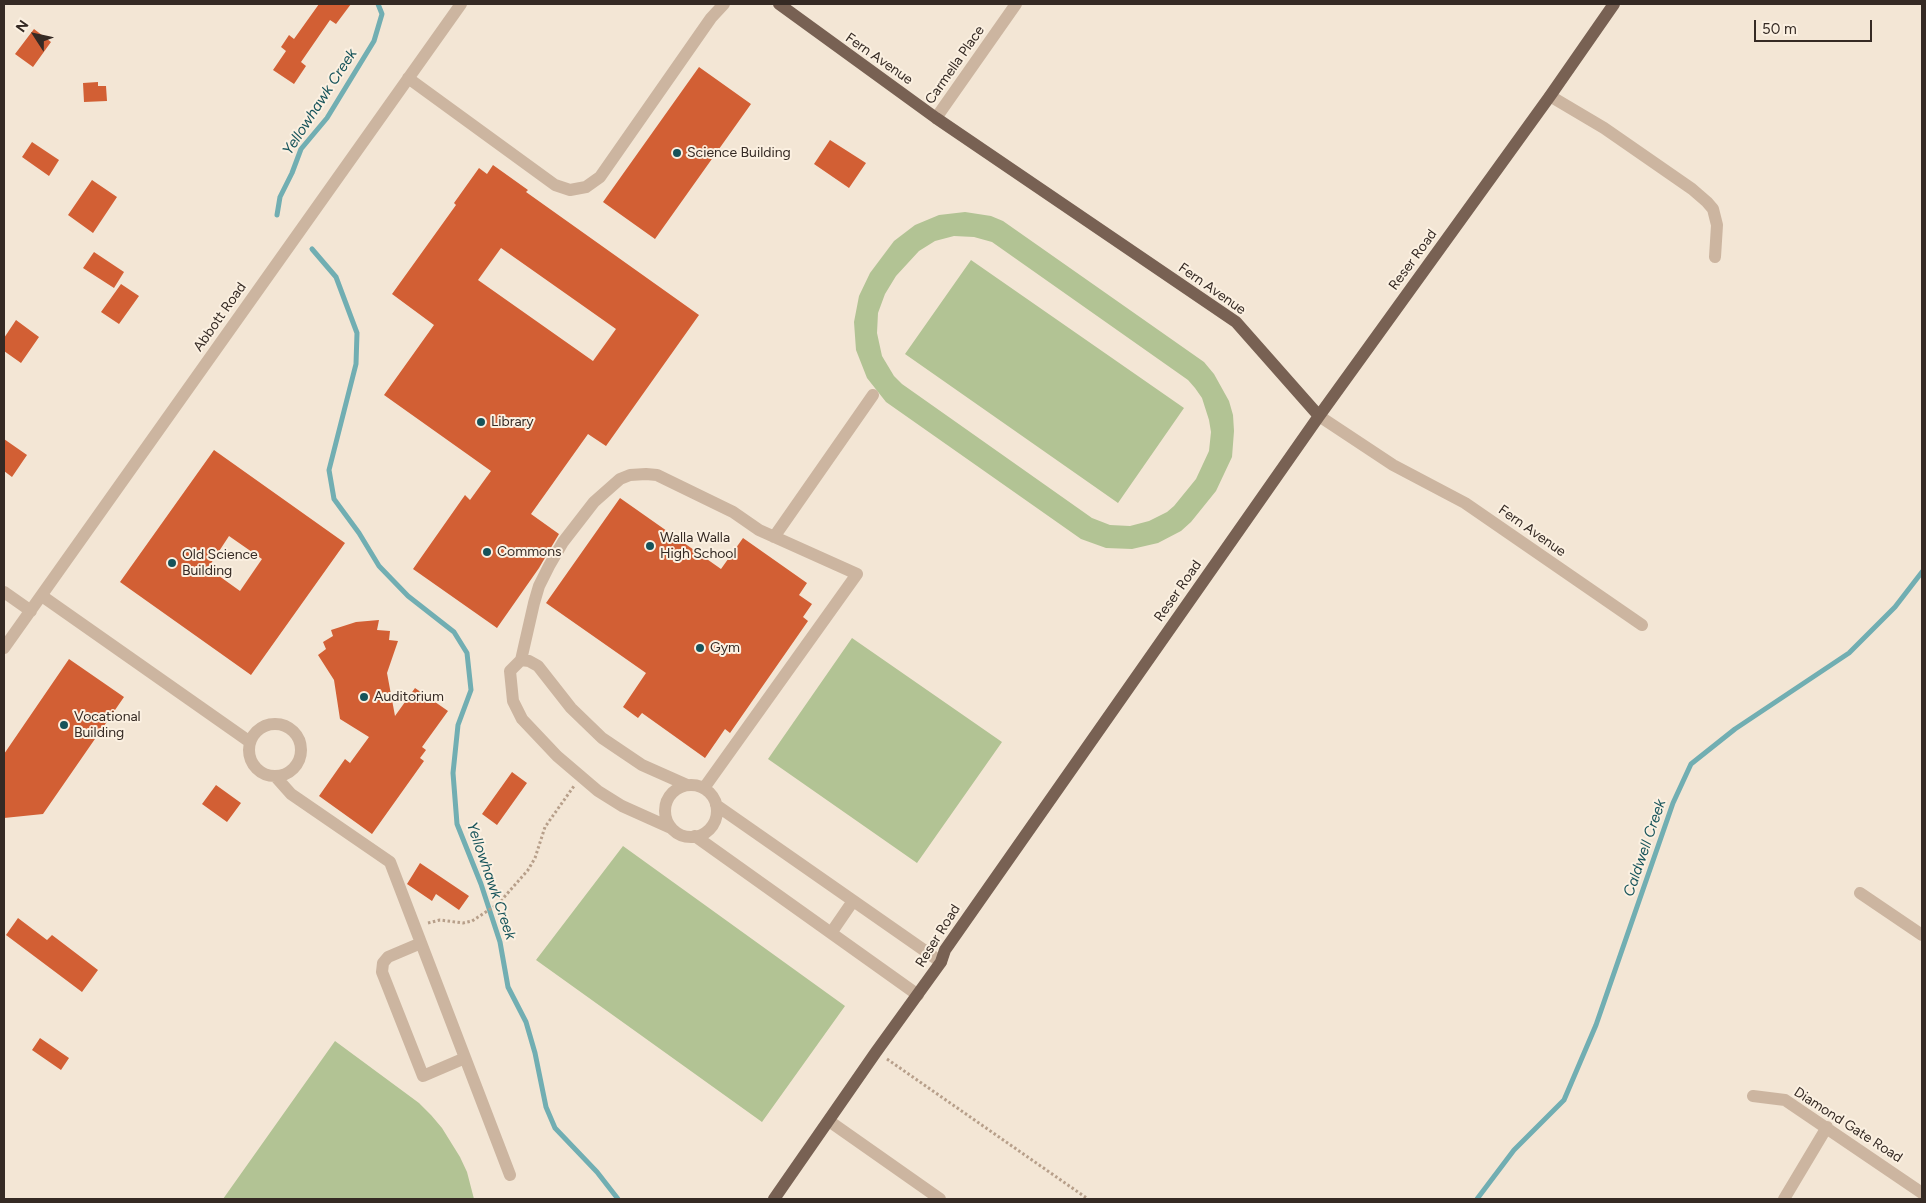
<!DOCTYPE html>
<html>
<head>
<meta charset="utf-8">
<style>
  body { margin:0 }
  #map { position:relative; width:1926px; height:1203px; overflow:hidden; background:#f3e6d5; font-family:Figtree,sans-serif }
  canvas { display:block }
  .frame { position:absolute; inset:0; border:5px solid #352a24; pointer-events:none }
  .north { position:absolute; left:10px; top:10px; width:50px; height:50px; -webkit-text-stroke:4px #fbf0e1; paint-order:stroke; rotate:305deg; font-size:14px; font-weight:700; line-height:20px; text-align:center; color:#352a24 }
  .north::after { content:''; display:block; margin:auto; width:18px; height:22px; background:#352a24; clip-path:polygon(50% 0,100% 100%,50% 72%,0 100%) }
  .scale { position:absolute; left:1754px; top:20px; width:118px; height:22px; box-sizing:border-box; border:2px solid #352a24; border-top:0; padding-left:6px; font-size:15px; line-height:18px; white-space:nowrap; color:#352a24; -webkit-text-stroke:4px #fbf0e1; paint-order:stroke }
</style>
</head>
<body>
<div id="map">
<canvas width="1926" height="1203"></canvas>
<div class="frame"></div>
<div class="north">N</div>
<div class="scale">50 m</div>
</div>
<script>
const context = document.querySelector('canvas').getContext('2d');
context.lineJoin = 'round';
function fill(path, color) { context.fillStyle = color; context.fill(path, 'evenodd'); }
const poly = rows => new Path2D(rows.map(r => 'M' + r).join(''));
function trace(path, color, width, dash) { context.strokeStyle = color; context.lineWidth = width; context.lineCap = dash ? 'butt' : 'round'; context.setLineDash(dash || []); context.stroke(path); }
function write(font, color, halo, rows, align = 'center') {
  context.font = font + ' Figtree,sans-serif'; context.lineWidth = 4; context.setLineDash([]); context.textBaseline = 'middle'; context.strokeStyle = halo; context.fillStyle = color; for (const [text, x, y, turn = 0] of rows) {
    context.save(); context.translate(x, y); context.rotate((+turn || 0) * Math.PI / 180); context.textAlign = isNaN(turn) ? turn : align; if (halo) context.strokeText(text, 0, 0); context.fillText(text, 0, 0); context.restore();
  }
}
const green = poly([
  [965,212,991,216,1003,221,1204,362,1214,374,1229,401,1233,415,1234,431,1232,457,1216,491,1191,522,1181,531,1158,543,1132,549,1106,548,1081,539,886,402,867,378,856,350,854,322,859,296,870,273,894,241,915,225,939,215],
  [954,236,974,237,992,242,1188,380,1195,388,1202,398,1209,420,1211,432,1209,451,1196,479,1174,506,1167,512,1149,521,1130,526,1110,525,1092,518,902,384,894,376,882,356,877,333,878,313,885,294,896,276,919,251,935,241],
  [971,260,1184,408,1118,503,905,354],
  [852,638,1002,742,917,863,768,759],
  [623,846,845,1006,762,1122,536,960],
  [335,1041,419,1103,431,1115,442,1128,460,1157,467,1172,474,1199,223,1199]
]);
const stream = poly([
  [277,215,280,197,292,173,301,149,327,118,374,41,382,14,378,4],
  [312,249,336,277,357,333,356,364,329,470,334,499,359,533,379,566,408,596,454,632,467,653,471,690,458,725,453,773,457,824,481,884,500,942,508,987,526,1022,535,1053,546,1107,555,1128,597,1172,618,1199],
  [1477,1199,1514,1150,1564,1100,1596,1025,1673,803,1691,764,1735,729,1849,653,1895,607,1922,572]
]);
const building = poly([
  [319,4,351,4,336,24,330,20,301,62,306,66,294,84,273,70,286,51,281,47,289,35,294,39],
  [34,29,51,42,33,67,15,54],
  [699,67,751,104,655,239,603,202],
  [98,82,98,86,106,86,107,101,84,102,83,83],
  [830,140,866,163,849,188,814,164],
  [32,142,59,160,49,176,22,157],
  [493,165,528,190,526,192,699,315,606,446,588,434,531,514,559,534,539,568,497,628,413,569,465,495,470,500,491,471,384,395,434,325,392,294,456,205,454,203,479,168,487,174],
  [501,248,616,329,593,361,478,280],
  [92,180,117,197,93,233,68,215],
  [94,252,124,272,114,288,83,268],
  [121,284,139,296,119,324,101,312],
  [16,320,39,337,21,363,4,351,4,338],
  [4,439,27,455,12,477,4,471],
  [214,450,345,543,251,675,120,582],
  [229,536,262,559,240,591,208,568],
  [620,498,721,569,743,538,807,583,799,595,812,604,803,617,808,621,730,733,725,729,705,758,642,713,638,718,623,707,646,673,546,603],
  [379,620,377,630,390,631,389,640,398,641,387,673,395,716,415,688,448,711,422,747,426,750,420,758,424,761,372,834,319,796,345,759,350,763,369,737,340,719,334,680,318,655,326,649,323,642,333,636,331,630,356,622],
  [69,659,124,697,43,814,4,818,4,754],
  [512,772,527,783,497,825,482,814],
  [216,785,241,803,227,822,202,804],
  [420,863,469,896,459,910,436,894,432,901,407,884],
  [18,918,47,940,52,935,98,970,82,992,6,935],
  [40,1038,69,1058,61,1070,32,1050]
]);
const path = poly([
  [428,923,440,920,463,923,472,921,498,904,528,870,535,858,545,827,574,786],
  [887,1059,1088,1199]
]);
const minor = poly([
  [408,78,555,185,570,190,586,187,600,177,711,18,724,4],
  [1550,96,1604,128,1692,189,1707,202,1713,209,1717,225,1715,257],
  [936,118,1016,4],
  [1319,416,1393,465,1465,503,1642,625],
  [774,537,873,395],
  [4,592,31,611],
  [42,596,250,742],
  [4,648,461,4],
  [521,660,534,603,539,586,549,566,563,542,594,502,620,479,630,475,646,474,657,475,733,512,759,530,857,574,704,788],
  '249 750a26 26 0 1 1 52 0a26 26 0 1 1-52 0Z',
  [275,776,291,794,390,862,510,1175],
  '665 811a26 26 0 1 1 52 0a26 26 0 1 1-52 0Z',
  [716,805,941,962],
  [671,828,622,806,598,791,557,756,522,719,513,701,510,671,521,660,529,661,538,666,571,708,602,738,642,765,687,785],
  [695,836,918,995],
  [1860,893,1922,935],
  [831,933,853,901],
  [421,943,388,957,383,963,382,972,423,1076,465,1058],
  [1753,1096,1785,1100,1922,1193],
  [829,1121,940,1199],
  [1784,1199,1827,1127]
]);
const major = poly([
  [779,4,936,118,1236,322,1319,416],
  [774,1199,876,1052,941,962,945,950,1319,416,1550,96,1614,4]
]);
const markers = [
  [677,153,5,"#16535a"],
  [481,422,5,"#16535a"],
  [650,546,5,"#16535a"],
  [487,552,5,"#16535a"],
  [172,563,5,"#16535a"],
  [700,648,5,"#16535a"],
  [364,697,5,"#16535a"],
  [64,725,5,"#16535a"]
];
const streetNames = [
  ["Fern Avenue",879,59,35],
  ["Carmella Place",955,65,-55],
  ["Reser Road",1413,260,-54],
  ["Fern Avenue",1212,289,35],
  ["Abbott Road",220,317,-55],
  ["Fern Avenue",1532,531,35],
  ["Reser Road",1178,591,-55],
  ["Reser Road",938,936,-58],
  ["Diamond Gate Road",1848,1125,33]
];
const poiNames = [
  ["Science Building",687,153],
  ["Library",491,422],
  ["Walla Walla",660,538],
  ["High School",660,554],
  ["Commons",497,552],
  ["Old Science",182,555],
  ["Building",182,571],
  ["Gym",710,648],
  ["Auditorium",374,697],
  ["Vocational",74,717],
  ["Building",74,733]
];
const waterNames = [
  ["Yellowhawk Creek",320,102,-57],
  ["Caldwell Creek",1645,848,-71],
  ["Yellowhawk Creek",491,881,71]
];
fill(green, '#b2c394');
trace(stream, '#71aeb2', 5);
fill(building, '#d25f34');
trace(path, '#b79f8a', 3, [2.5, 2.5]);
trace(minor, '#ccb5a0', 12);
trace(major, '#786153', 12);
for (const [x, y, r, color] of markers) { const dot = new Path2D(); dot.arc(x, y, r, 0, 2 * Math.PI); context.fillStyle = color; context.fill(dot); trace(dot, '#fbf0e1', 2); }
write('14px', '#352a24', '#fbf0e1', streetNames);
write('14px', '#352a24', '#fbf0e1', poiNames, 'left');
write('italic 15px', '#16535a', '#fbf0e1', waterNames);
</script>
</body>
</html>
